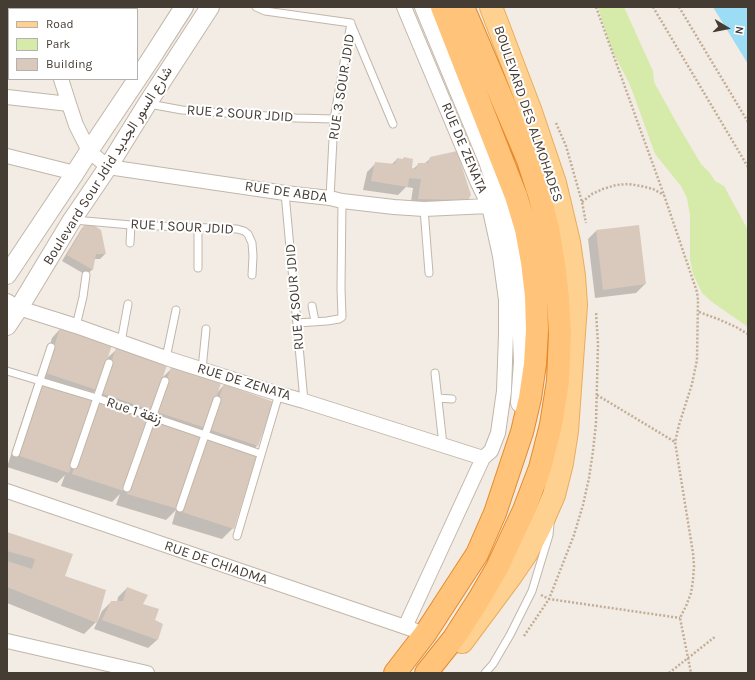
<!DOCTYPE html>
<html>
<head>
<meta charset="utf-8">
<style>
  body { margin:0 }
  #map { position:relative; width:755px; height:680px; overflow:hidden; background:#f3ece4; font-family:Karla,sans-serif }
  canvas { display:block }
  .frame { position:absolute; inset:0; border:8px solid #453c34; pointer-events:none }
  .legend { position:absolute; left:8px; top:8px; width:130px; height:72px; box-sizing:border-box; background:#fff; border:1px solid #b5b1ae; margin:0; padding:5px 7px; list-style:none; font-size:12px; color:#453c34 }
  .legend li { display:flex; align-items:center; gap:8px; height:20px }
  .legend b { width:20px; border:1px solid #b5b1ae }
  .north { position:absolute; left:707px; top:8px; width:40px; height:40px; -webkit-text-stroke:3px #fff; paint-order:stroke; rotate:100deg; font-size:11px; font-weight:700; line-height:16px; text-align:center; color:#453c34 }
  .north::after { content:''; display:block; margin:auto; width:14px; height:18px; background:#453c34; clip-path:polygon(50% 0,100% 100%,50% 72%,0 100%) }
</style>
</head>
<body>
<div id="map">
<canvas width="755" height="680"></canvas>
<div class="frame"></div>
<ul class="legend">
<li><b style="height:5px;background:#ffd191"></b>Road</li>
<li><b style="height:11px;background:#d6eaaa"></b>Park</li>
<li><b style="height:11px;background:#d8c9bc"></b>Building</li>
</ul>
<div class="north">N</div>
</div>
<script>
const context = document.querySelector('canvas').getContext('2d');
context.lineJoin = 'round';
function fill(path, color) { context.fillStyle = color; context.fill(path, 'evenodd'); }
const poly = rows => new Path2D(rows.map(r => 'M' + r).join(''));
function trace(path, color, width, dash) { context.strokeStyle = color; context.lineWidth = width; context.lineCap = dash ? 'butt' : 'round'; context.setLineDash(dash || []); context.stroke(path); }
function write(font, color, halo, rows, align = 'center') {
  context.font = font + ' Karla,Vazirmatn,sans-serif'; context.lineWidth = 4; context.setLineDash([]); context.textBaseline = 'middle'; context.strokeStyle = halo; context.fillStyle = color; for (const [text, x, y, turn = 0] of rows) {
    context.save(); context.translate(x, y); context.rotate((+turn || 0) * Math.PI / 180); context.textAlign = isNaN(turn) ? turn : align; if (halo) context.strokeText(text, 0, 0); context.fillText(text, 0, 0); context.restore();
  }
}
const green = poly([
  [598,7,624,7,653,71,654,82,675,120,701,164,710,173,715,181,724,186,748,230,748,327,712,302,702,293,693,274,690,259,690,215,687,198,681,186,655,154,633,93,628,81,613,52,608,39]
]);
const water = poly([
  [713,7,748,7,748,64]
]);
const shadow = poly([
  [431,158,467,199,459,208,410,208,413,188,406,187,398,195,363,190,367,172,376,163,391,165,397,159,411,169,413,169,419,164,424,164],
  [87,223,105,254,100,259,94,259,92,270,86,275,62,261,82,228],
  [596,231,645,284,636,293,595,298,588,239],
  [60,329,106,359,116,350,161,379,172,368,216,394,224,385,257,446,249,454,233,528,222,539,172,524,176,510,166,520,116,505,120,494,112,502,61,486,65,475,57,483,7,467,30,396,42,383,38,382,52,338],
  [97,389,93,402,87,399],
  [154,407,147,419,142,418],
  [203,429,200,437,196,436],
  [7,533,64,577,97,621,84,634,7,603],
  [127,588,142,604,154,620,162,624,157,640,148,648,94,629,102,611,111,602,117,602,118,597]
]);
const building = poly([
  [457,151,471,195,468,200,418,199,421,179,409,178,408,187,371,181,375,162,395,164,397,158,403,159,404,157,413,159,412,168,416,169,418,163,428,163,430,157],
  [87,221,101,230,106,254,96,254,93,270,67,255],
  [639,225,646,284,603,290,596,230],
  [60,328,112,345,97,390,46,373],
  [116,348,167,365,152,410,101,393],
  [171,367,221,383,206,428,157,412],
  [41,383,93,400,69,473,17,455],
  [224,384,274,402,258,446,208,429],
  [96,401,148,419,124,491,72,474],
  [151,421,201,436,178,509,127,494],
  [206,439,257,455,234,529,182,512],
  [7,532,73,554,65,576,106,590,97,623,7,587,7,561,32,569,35,559,7,551],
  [127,587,148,595,143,604,159,609,155,620,163,624,158,640,102,620,111,601,123,601]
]);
const path = poly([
  [596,7,664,195,697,292,698,300,697,360,692,384,679,425,675,442,693,553,694,566,693,580,691,593,686,606,680,618,691,673],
  [653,7,748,167],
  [679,7,748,122],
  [556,123,566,146,582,202,586,223],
  [582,202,592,194,603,189,616,185,628,184,641,186,653,189,664,195],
  [699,312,718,319,736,327,748,334],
  [597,395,675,442],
  [541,595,549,599,574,535,583,505,589,478,593,451,596,423,598,344,596,312],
  [524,636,549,599,680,618],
  [669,673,716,636]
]);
const service = poly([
  [256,7,265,11,351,23],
  [351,24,393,124],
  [149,104,182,110,296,118,334,119],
  [285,193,304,401],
  [330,198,334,119,351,23],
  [424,209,429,273],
  [74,220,131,225,237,229,244,231,248,234,252,243,253,256,252,275],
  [198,228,198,268],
  [130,243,131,225],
  [312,306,315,321],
  [297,323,327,321,339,319,342,317,341,288,342,201],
  [76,326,83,297,86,275],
  [121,342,128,304],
  [166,358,176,310],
  [202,369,206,329],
  [7,371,97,398,261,454],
  [435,373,443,445],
  [438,398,452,399],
  [16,453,51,347],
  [74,465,109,363],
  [127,488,165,381],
  [180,508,217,400],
  [237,536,279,394],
  [485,673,493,664,510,635,532,591,549,535,550,524]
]);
const minor = poly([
  [40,7,41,9],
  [404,7,477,181,489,206,500,256,506,300,506,334,504,391,498,433,491,451,483,458,405,627],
  [61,79,69,104,76,125,89,151,108,167,285,193,330,198,342,201,394,207,424,209,489,206],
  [7,97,69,104],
  [7,156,75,173],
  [7,301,19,308,76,326,166,358,279,394,304,401,483,458],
  [7,491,414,630],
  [7,641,147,673]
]);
const tertiary = poly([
  [424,7,488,161,504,210,515,260,521,311,523,362,520,403],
  [7,275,75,173,89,151,150,60,184,7],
  [7,326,19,308,72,220,108,167,147,104,210,7]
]);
const primary = poly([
  [462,642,511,576,526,554,541,525,554,495,562,463,567,431,576,305,574,276,569,242,555,183,531,112,491,7]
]);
const trunk = poly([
  [395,673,425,634,477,554,495,513,522,432,530,398,535,364,537,330,536,296,532,262,526,229,516,196,442,7],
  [426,673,454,638,479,599,497,568,524,510,540,468,551,425,558,381,560,334,558,298,554,263,548,228,539,194,528,160,463,7]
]);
const streetNames = [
  ["RUE 3 SOUR JDID",342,87,-81],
  ["RUE 2 SOUR JDID",240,114,4],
  ["BOULEVARD DES ALMOHADES",528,114,71],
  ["RUE DE ZENATA",464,148,67],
  ["Boulevard Sour Jdid شارع السور الجديد",108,166,-58],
  ["RUE DE ABDA",286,192,8],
  ["RUE 1 SOUR JDID",182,227,3],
  ["RUE 4 SOUR JDID",295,297,-95],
  ["RUE DE ZENATA",244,382,17],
  ["Rue 1 زنقة",134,411,19],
  ["RUE DE CHIADMA",216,563,19]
];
fill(green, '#d6eaaa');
fill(water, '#9cdcf4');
fill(shadow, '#0003');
fill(building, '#d8c9bc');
trace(service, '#c2b6a9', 9);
trace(minor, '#c2b6a9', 16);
trace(tertiary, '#c2b6a9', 20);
trace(primary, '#eaac5b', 24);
trace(trunk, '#e6892b', 24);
trace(path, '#c2ad96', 2.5, [2, 2]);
trace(service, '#fff', 7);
trace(minor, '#fff', 14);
trace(tertiary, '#fff', 18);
trace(primary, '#ffd191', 22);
trace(trunk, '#ffc47a', 22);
write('14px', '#453c34', '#fff', streetNames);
</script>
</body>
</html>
